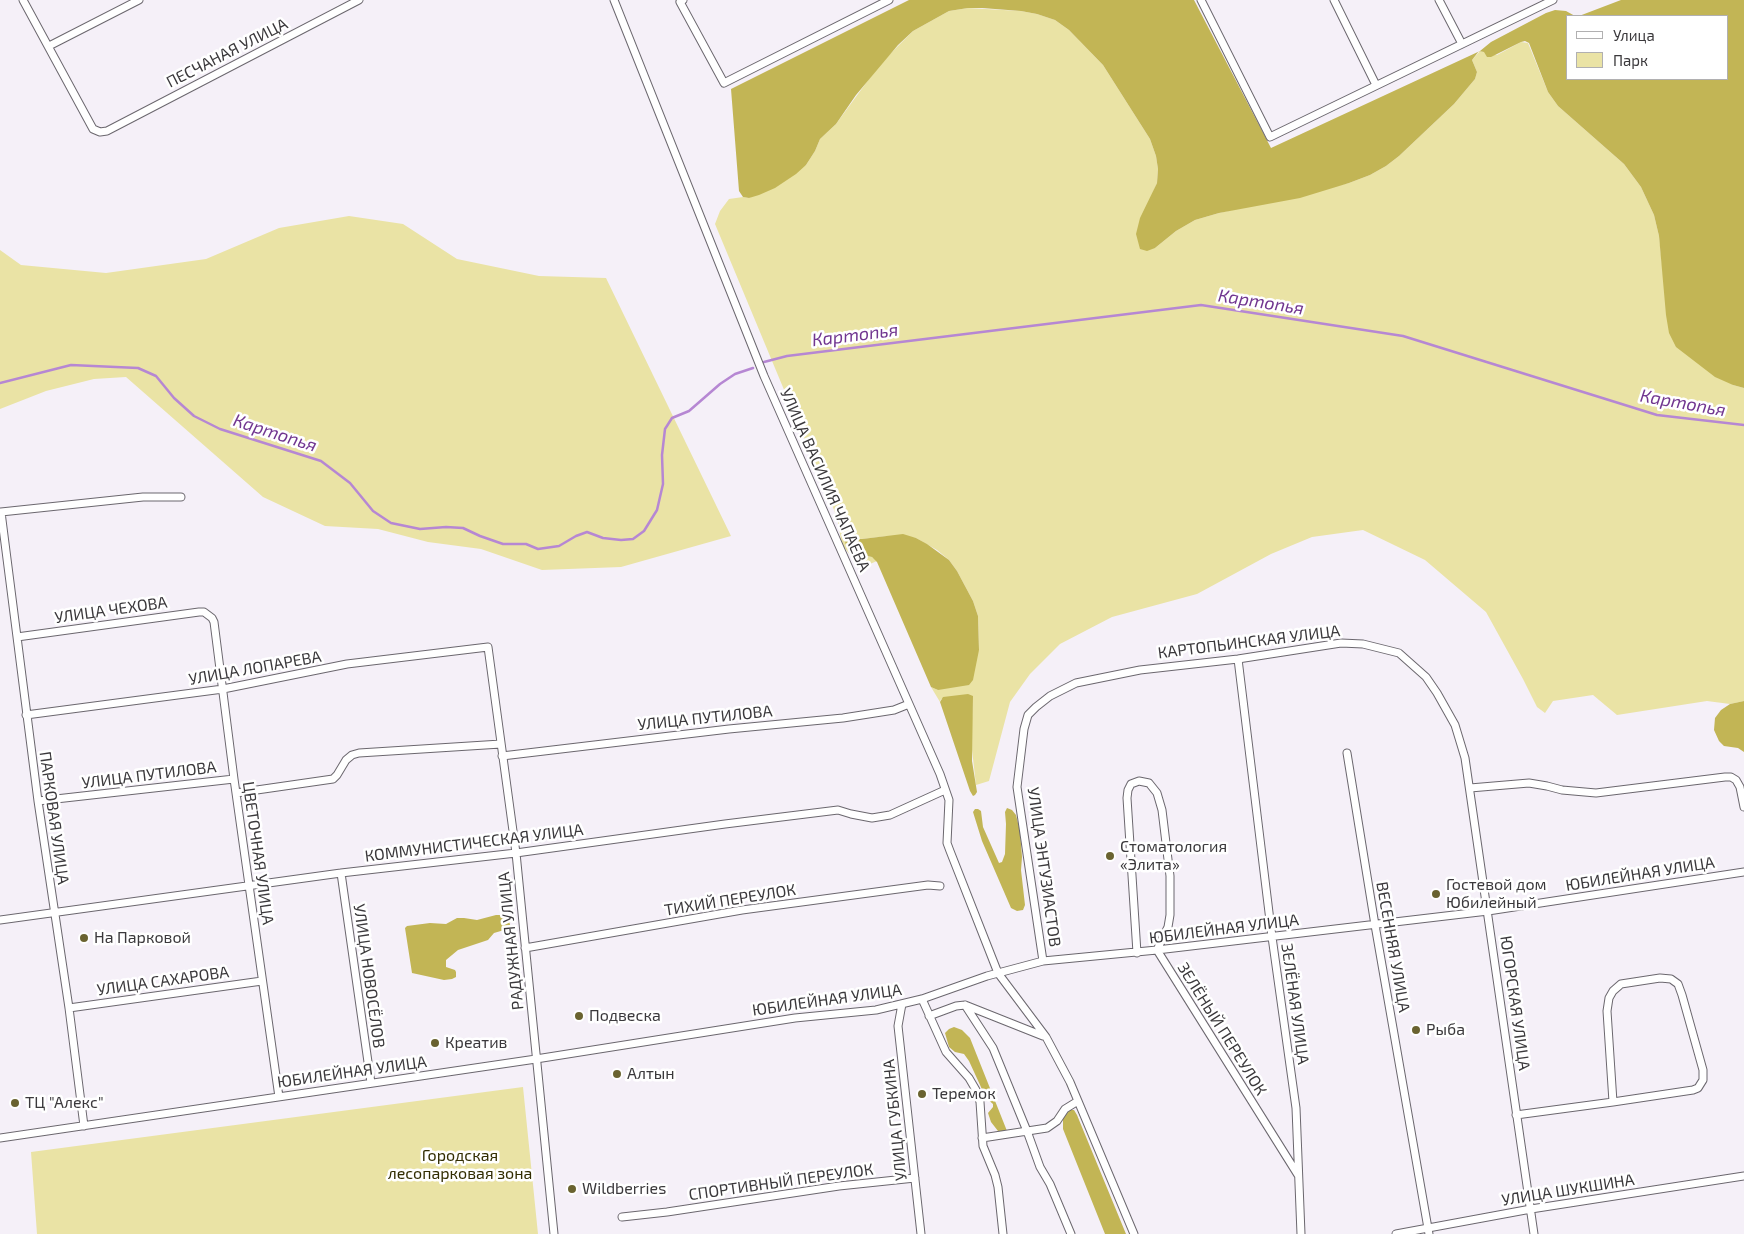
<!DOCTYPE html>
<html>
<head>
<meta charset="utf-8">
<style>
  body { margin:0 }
  #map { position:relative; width:1744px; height:1234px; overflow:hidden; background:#f5f0f8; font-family:"Exo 2",sans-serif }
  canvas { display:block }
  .legend { position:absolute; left:1566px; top:15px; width:162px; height:65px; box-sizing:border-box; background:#fff; border:1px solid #b1b0b1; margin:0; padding:6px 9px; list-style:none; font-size:15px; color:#3b393c }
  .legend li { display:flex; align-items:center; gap:10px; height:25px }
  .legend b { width:25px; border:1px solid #b1b0b1 }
</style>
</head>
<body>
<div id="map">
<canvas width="1744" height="1234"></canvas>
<ul class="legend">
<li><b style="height:6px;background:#fff"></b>Улица</li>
<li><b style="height:14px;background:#eae3a5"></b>Парк</li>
</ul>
</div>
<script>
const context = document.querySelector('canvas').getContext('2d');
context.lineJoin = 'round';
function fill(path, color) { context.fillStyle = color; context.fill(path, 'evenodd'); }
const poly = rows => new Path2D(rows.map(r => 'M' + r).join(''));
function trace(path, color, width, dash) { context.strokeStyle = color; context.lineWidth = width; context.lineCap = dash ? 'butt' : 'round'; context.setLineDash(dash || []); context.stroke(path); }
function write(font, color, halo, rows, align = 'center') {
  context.font = font + ' "Exo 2",sans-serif'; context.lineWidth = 5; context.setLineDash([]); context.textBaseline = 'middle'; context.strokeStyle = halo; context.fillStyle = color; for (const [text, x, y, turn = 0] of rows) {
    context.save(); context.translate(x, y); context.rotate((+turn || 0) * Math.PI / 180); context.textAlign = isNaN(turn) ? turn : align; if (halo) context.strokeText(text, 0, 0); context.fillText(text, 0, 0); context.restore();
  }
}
const green = poly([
  [968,8,1021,11,1037,14,1055,20,1069,30,1103,65,1150,139,1156,156,1158,169,1157,183,1151,197,1155,248,1176,231,1195,220,1219,213,1349,183,1370,175,1386,166,1399,156,1454,104,1475,79,1477,72,1472,60,1480,51,1497,55,1521,42,1528,43,1548,92,1558,106,1624,164,1641,187,1654,215,1659,236,1663,274,1733,385,1744,388,1744,701,1730,704,1707,701,1617,715,1593,695,1553,701,1545,713,1537,707,1523,679,1486,612,1425,560,1363,530,1312,537,1271,554,1197,594,1112,617,1060,644,1030,674,1010,702,989,781,976,785,971,741,973,696,941,699,940,702,931,687,938,690,979,650,978,616,973,601,957,571,949,560,937,550,916,538,888,536,862,539,849,537,864,556,872,557,877,561,863,567,857,563,842,545,837,517,715,224,720,211,729,199,743,197,749,198,806,165,815,151,820,139,836,124,880,64,913,31,949,11],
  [349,216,403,224,457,259,539,276,606,278,731,536,621,567,542,570,481,549,428,542,378,529,325,526,263,497,126,377,94,379,46,391,0,409,0,250,21,265,106,273,206,259,279,228],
  [523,1087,538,1234,37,1234,31,1152]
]);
const forest = poly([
  [909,0,1194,0,1271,148,1480,51,1491,42,1546,13,1555,10,1566,11,1575,16,1568,16,1568,79,1728,79,1728,16,1579,16,1621,0,1744,0,1744,388,1733,385,1715,377,1676,347,1669,333,1666,315,1659,236,1654,215,1641,187,1624,164,1558,106,1548,92,1529,43,1525,41,1521,42,1491,57,1487,57,1484,52,1479,51,1472,60,1477,72,1475,79,1454,104,1399,156,1386,166,1370,175,1349,183,1300,198,1219,213,1195,220,1176,231,1155,248,1147,251,1140,249,1136,234,1140,218,1157,183,1158,169,1156,156,1150,139,1103,65,1069,30,1055,20,1037,14,1021,11,982,8,968,8,949,11,913,31,898,45,856,95,836,124,820,139,815,151,806,165,796,174,775,188,759,195,749,198,743,197,739,191,731,89],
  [903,534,916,538,927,544,949,560,957,571,973,601,978,616,979,650,973,680,969,685,938,690,931,687,877,562,872,557,857,554,850,551,846,545,844,538,862,539],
  [968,694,973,696,972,761,977,792,975,795,973,796,970,791,940,702,943,697],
  [1744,701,1744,752,1738,748,1724,746,1719,741,1714,730,1715,718,1721,710,1730,704],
  [1007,808,1012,810,1016,815,1020,831,1022,857,1021,870,1025,905,1023,910,1017,911,1011,908,982,841,973,812,975,809,978,809,981,811,983,827,999,863,1002,862,1005,854,1006,824,1005,812],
  [496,915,500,915,509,921,511,928,494,933,488,940,458,950,446,960,446,967,455,970,456,972,456,977,452,979,444,980,412,973,405,928,407,926,430,923,446,924,457,918,464,918,477,920],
  [954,1027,962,1030,970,1038,1007,1131,1002,1133,998,1131,991,1122,988,1113,993,1107,993,1104,986,1098,969,1061,964,1054,955,1052,949,1047,945,1033,949,1029],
  [1070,1110,1074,1110,1077,1115,1126,1234,1105,1234,1063,1129,1063,1118]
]);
const stream = poly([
  [764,362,787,356,1201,305,1403,336,1657,415,1744,425],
  [0,383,71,365,138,368,156,376,174,398,194,416,220,429,321,461,350,483,373,511,391,523,420,529,446,527,463,528,480,536,503,544,526,544,538,549,559,546,576,536,587,532,603,538,621,540,633,539,644,531,657,510,663,484,662,455,665,429,672,418,689,411,720,384,735,374,753,368]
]);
const minor = poly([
  [23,0,93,129,100,132,107,131,359,0],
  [614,0,764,376,940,774,949,800,947,843,950,851,998,973,1046,1037,1070,1082,1134,1234],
  [683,0,680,2,724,83,889,0],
  [1201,0,1270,137,1553,0],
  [1334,0,1376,85],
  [1439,0,1462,44],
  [49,46,139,0],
  [17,637,199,612,204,612,212,618,214,622,234,779,279,1097],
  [1238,659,1272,937,1296,1108,1301,1234],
  [26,715,223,689,347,664,488,647,516,853,554,1234],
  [1347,753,1375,925,1429,1234],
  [502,756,729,729,843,718,894,710,909,704],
  [1470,788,1529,783,1547,786,1562,790,1596,793,1725,777,1731,777,1736,780,1740,787,1744,807],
  [236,793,333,779,337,775,346,760,352,755,359,753,501,744],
  [38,801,234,779],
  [341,873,371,1083],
  [0,920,341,873,516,853,725,824,838,810,851,814,872,818,890,815,945,790],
  [525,948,742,910,928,885,940,886],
  [1137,953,1127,798,1128,790,1131,784,1139,781,1149,783,1157,793,1162,810,1170,876,1170,915,1168,927,1157,950,1298,1175],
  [1043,961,1017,787,1024,729,1028,715,1036,707,1050,696,1076,683,1140,670,1238,659,1341,643,1363,644,1399,653,1426,677,1437,693,1455,725,1465,758,1534,1234],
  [922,999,946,1052,969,1078,976,1090,980,1102,983,1146,995,1175,998,1187,1003,1234],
  [902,1004,898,1026,921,1234],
  [965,1005,993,1048,1027,1131,1040,1167,1050,1184,1071,1234],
  [69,1008,262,981],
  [929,1016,956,1006,965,1005,1043,1036],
  [1516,1115,1613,1102,1693,1090,1698,1088,1703,1080,1703,1070,1682,995,1678,984,1671,979,1660,978,1621,984,1613,991,1609,998,1607,1011,1613,1102],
  [84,1126,69,1008,38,801,1,512,143,497,181,497],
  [0,1138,536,1059,795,1018,876,1010,922,999,987,976,1043,961,1157,950,1488,911,1744,872],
  [982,1138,1047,1128,1057,1121,1065,1109,1078,1101],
  [622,1217,667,1212,839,1186,915,1178],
  [1396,1234,1531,1209,1744,1176]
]);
const markers = [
  [1110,856,5,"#6a6330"],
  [1436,894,5,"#6a6330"],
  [84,938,5,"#6a6330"],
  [579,1016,5,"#6a6330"],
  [1416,1030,5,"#6a6330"],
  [435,1043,5,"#6a6330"],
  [617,1074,5,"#6a6330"],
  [922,1094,5,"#6a6330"],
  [15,1103,5,"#6a6330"],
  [572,1189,5,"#6a6330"]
];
const streetNames = [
  ["ПЕСЧАНАЯ УЛИЦА",227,53,-27],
  ["УЛИЦА ВАСИЛИЯ ЧАПАЕВА",825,480,66],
  ["УЛИЦА ЧЕХОВА",111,610,-8],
  ["КАРТОПЬИНСКАЯ УЛИЦА",1249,642,-7],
  ["УЛИЦА ЛОПАРЕВА",255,668,-10],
  ["УЛИЦА ПУТИЛОВА",705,718,-6],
  ["УЛИЦА ПУТИЛОВА",149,775,-7],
  ["ПАРКОВАЯ УЛИЦА",54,818,82],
  ["КОММУНИСТИЧЕСКАЯ УЛИЦА",474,843,-7],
  ["ЦВЕТОЧНАЯ УЛИЦА",258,853,82],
  ["УЛИЦА ЭНТУЗИАСТОВ",1044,867,82],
  ["ЮБИЛЕЙНАЯ УЛИЦА",1640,874,-9],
  ["ТИХИЙ ПЕРЕУЛОК",730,900,-9],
  ["ЮБИЛЕЙНАЯ УЛИЦА",1224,929,-7],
  ["РАДУЖНАЯ УЛИЦА",511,941,-96],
  ["ВЕСЕННЯЯ УЛИЦА",1393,947,80],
  ["УЛИЦА НОВОСЁЛОВ",369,976,82],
  ["УЛИЦА САХАРОВА",163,981,-8],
  ["ЮБИЛЕЙНАЯ УЛИЦА",827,1000,-8],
  ["ЮГОРСКАЯ УЛИЦА",1515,1003,82],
  ["ЗЕЛЁНАЯ УЛИЦА",1295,1004,82],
  ["ЗЕЛЁНЫЙ ПЕРЕУЛОК",1222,1029,58],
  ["ЮБИЛЕЙНАЯ УЛИЦА",352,1072,-8],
  ["УЛИЦА ГУБКИНА",895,1120,-96],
  ["СПОРТИВНЫЙ ПЕРЕУЛОК",781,1182,-8],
  ["УЛИЦА ШУКШИНА",1568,1190,-9]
];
const poiNames = [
  ["Стоматология",1120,847],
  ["«Элита»",1120,865],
  ["Гостевой дом",1446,885],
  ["Юбилейный",1446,903],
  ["На Парковой",94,938],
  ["Подвеска",589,1016],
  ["Рыба",1426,1030],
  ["Креатив",445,1043],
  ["Алтын",627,1074],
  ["Теремок",932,1094],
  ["ТЦ \"Алекс\"",25,1103],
  ["Wildberries",582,1189]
];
const parkNames = [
  ["Городская",460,1156],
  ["лесопарковая зона",460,1174]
];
const waterNames = [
  ["Картопья",1261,302,9],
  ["Картопья",855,335,-7],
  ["Картопья",1683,403,10],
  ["Картопья",275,433,18]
];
fill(green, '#eae3a5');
fill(forest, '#c2b555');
trace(stream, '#b687d3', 2.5);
trace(minor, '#6b676e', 9);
trace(minor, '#fff', 7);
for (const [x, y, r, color] of markers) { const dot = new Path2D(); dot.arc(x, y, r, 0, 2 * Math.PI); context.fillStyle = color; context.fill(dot); trace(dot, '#fff', 2); }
write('16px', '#3b393c', '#fff', streetNames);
write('16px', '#3b393c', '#fff', poiNames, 'left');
write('16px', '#322d02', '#fff', parkNames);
write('italic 18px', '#713690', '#fff', waterNames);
</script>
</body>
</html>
